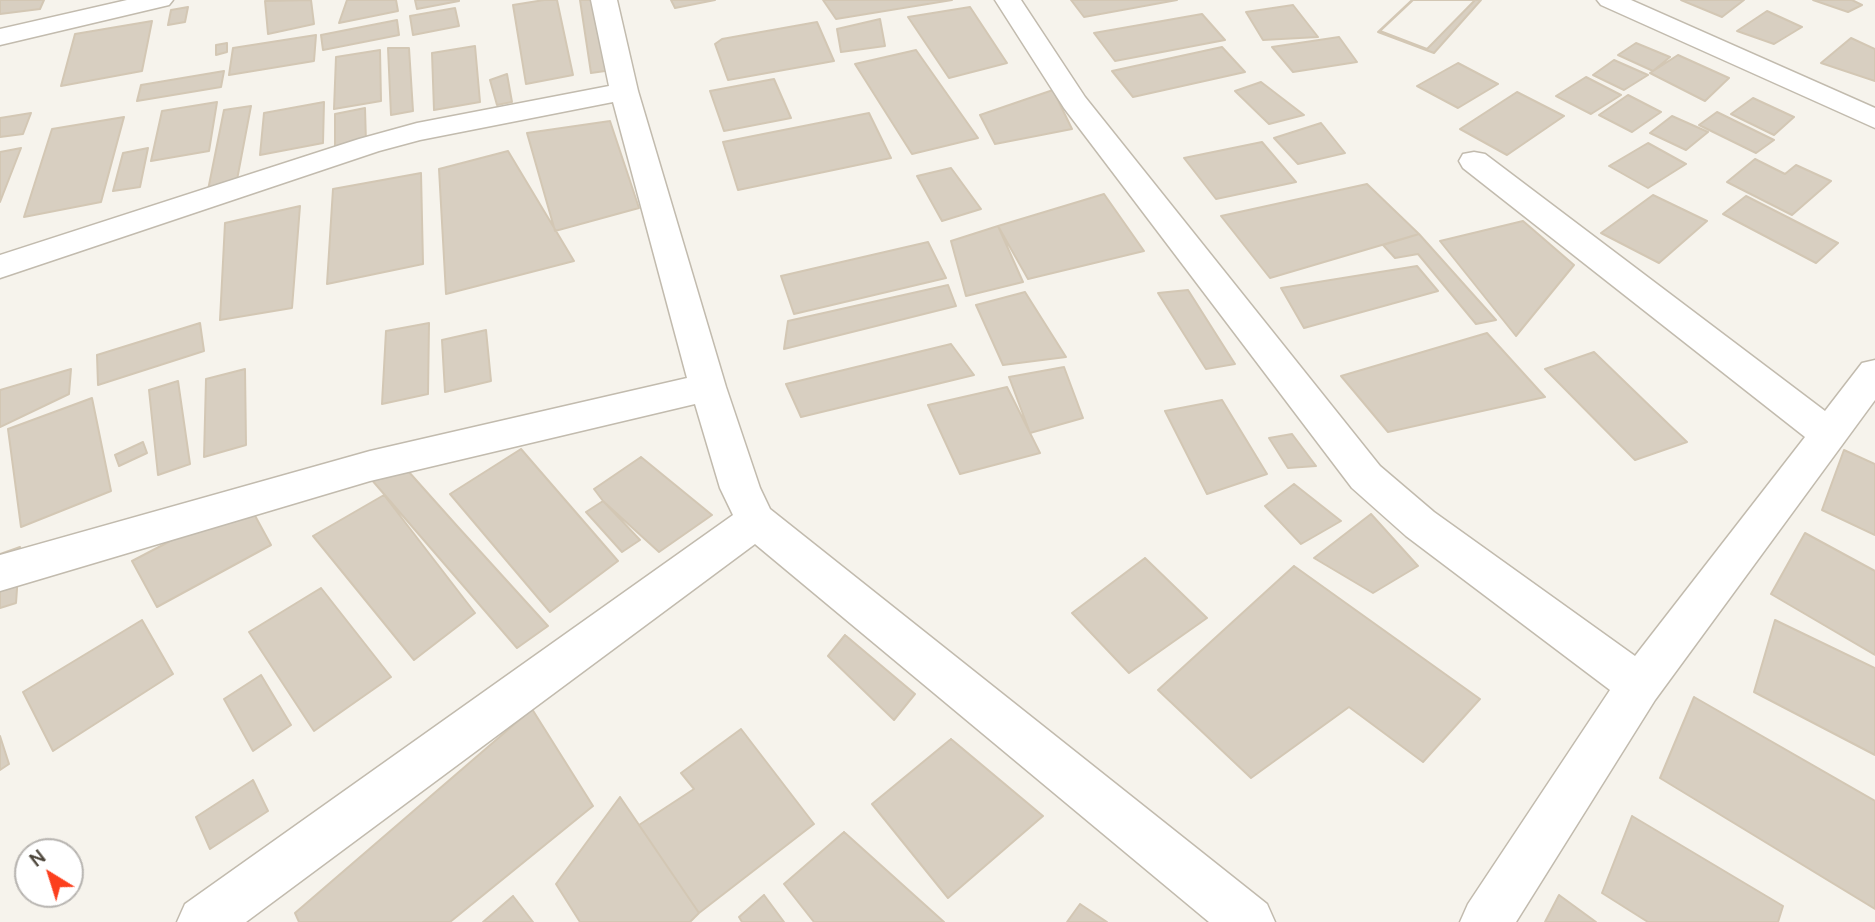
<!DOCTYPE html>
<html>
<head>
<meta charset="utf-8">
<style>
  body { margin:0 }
  #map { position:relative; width:1875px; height:922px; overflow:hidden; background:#f6f3ec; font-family:Manrope,sans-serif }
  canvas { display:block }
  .north { position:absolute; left:14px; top:838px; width:70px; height:70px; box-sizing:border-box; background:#fff; border:2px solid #b7b4b0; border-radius:50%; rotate:322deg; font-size:19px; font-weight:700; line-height:28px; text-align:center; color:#4b4439 }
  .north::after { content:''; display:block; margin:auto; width:24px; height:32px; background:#fc3f1d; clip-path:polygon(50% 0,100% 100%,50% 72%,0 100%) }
</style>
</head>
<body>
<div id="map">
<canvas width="1875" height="922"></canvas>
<div class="north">N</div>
</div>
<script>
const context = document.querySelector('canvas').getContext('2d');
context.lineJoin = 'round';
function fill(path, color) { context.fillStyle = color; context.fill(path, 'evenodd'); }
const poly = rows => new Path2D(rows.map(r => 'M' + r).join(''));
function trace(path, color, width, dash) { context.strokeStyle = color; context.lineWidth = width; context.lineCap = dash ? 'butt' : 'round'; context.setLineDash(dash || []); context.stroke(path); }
const building = poly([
  [0,0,44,0,40,9,0,14,0,0],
  [311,0,314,24,268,34,265,1,311,0],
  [347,0,396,0,398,11,339,23,347,0],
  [415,0,459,0,459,1,417,9,415,0],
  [544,0,557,0,573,75,526,84,513,5,544,0],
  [580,0,604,0,619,69,591,73,580,0],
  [671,0,715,0,675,8,671,0],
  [823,0,952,0,836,19,823,0],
  [1071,0,1177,0,1084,17,1071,0],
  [1412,0,1481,0,1434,53,1378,32,1412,0],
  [1413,0,1475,0,1427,49,1380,31,1413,0],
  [1681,0,1744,0,1722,17,1681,0],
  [1813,0,1852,0,1862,5,1848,12,1813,0],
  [1293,5,1318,37,1263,40,1246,12,1293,5],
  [188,7,185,22,168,25,171,10,188,7],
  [970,7,1007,63,949,78,908,17,970,7],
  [455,8,459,26,413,35,410,16,455,8],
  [1767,11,1802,27,1774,44,1737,31,1767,11],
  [1202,14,1225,40,1115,61,1094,33,1202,14],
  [880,19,885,46,841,52,837,29,880,19],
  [397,20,399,35,323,50,321,35,397,20],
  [152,21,142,71,61,86,75,34,152,21],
  [817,22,834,61,728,80,715,44,722,39,817,22],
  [316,35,314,61,229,75,233,48,316,35],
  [1339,37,1357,62,1293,72,1272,47,1339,37],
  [1851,38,1875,49,1875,81,1821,63,1851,38],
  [227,43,227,52,216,55,216,45,227,43],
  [1636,43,1670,57,1653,71,1618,55,1636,43],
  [475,46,480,102,434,110,432,53,475,46],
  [1222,47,1245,72,1133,97,1112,71,1222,47],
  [388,48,409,48,413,111,391,115,388,48],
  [380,50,381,101,334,109,336,57,380,50],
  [916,50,978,138,912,154,855,64,916,50],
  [1678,55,1729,78,1705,101,1650,73,1678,55],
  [1614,60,1648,75,1624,90,1593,75,1614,60],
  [1458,63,1498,84,1458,108,1417,86,1458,63],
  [224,71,221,87,137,101,141,85,224,71],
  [507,74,512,102,497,105,490,80,507,74],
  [1586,77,1621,95,1591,114,1556,96,1586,77],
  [774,79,791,118,724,131,710,91,774,79],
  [1261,82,1304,115,1269,124,1235,91,1261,82],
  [1053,90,1072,129,995,144,980,115,1053,90],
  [1517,92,1564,116,1507,155,1460,129,1517,92],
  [1628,95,1661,112,1632,132,1599,115,1628,95],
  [1753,98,1794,117,1774,135,1731,114,1753,98],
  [217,102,209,151,151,161,162,111,217,102],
  [324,102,323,143,260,155,264,113,324,102],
  [251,106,236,185,208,190,224,110,251,106],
  [365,108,366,143,335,149,335,114,365,108],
  [1717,112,1774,140,1756,153,1699,125,1717,112],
  [31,113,23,134,0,137,0,118,31,113],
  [869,113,891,158,738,190,723,142,869,113],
  [1672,116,1708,132,1686,150,1650,133,1672,116],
  [124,117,101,202,24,217,52,129,124,117],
  [610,121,639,208,555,231,527,133,610,121],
  [1321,123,1345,153,1298,164,1274,138,1321,123],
  [1262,142,1296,182,1216,199,1184,158,1262,142],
  [1648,143,1686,164,1648,188,1609,166,1648,143],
  [21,148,0,202,0,152,21,148],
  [148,148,140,187,113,191,123,153,148,148],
  [508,151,574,261,446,294,439,169,508,151],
  [1755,159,1785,174,1796,165,1831,181,1792,215,1727,182,1755,159],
  [951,168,981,209,942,221,917,176,951,168],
  [421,173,423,264,327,284,333,189,421,173],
  [1367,184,1419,234,1270,278,1221,216,1367,184],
  [1104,194,1144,251,1028,279,998,226,1104,194],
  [1653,195,1707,221,1659,263,1601,233,1653,195],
  [1746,196,1838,243,1816,263,1723,214,1746,196],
  [300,206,292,308,220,320,225,223,300,206],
  [1523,221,1574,265,1516,336,1440,241,1523,221],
  [998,226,1023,282,966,296,951,241,998,226],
  [1419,234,1496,320,1476,324,1418,254,1395,258,1383,245,1419,234],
  [928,242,946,278,794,314,781,276,928,242],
  [1417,266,1438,291,1304,328,1281,288,1417,266],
  [948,285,956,306,784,349,788,321,948,285],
  [1188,290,1235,364,1206,369,1158,293,1188,290],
  [1025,292,1066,357,1003,365,976,305,1025,292],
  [200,323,204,351,98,385,97,355,200,323],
  [429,323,428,394,382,404,386,331,429,323],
  [486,330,491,381,445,392,442,340,486,330],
  [1487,333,1545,397,1388,432,1341,376,1487,333],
  [951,344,974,375,801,417,786,384,951,344],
  [1594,352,1687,442,1635,460,1545,369,1594,352],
  [1064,367,1083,418,1030,433,1009,377,1064,367],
  [71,369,69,394,0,427,0,390,71,369],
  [245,369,246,445,204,457,206,379,245,369],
  [178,381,190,464,158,475,149,390,178,381],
  [1007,387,1040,453,960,474,928,405,1007,387],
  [92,398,111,491,21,527,8,429,92,398],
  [1222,400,1267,474,1207,494,1165,411,1222,400],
  [1292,434,1316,466,1288,468,1269,438,1292,434],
  [143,442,147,453,119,466,115,455,143,442],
  [521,449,618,561,550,612,450,494,521,449],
  [1844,450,1875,464,1875,535,1822,510,1844,450],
  [641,457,712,515,659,552,603,501,594,489,641,457],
  [400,462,458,527,548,626,517,648,371,479,400,462],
  [1294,484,1341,521,1301,544,1265,506,1294,484],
  [384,495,475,613,414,660,313,536,384,495],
  [247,501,271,545,157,607,132,561,247,501],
  [603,501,640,540,622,552,586,512,603,501],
  [1371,514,1418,566,1373,593,1314,558,1371,514],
  [1805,533,1875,571,1875,655,1771,594,1805,533],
  [20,547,16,603,0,608,0,554,20,547],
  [1145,558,1207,618,1129,673,1072,613,1145,558],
  [1294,566,1480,699,1423,762,1349,707,1251,778,1158,690,1294,566],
  [321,588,391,677,314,731,249,632,321,588],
  [142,620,173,674,53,751,23,692,142,620],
  [1775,620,1875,668,1875,755,1754,692,1775,620],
  [845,635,915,694,894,720,828,656,845,635],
  [261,675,291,725,253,751,224,699,261,675],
  [1694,697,1875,801,1875,909,1660,778,1694,697],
  [532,709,593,806,450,922,299,922,295,913,532,709],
  [741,729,814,824,699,913,639,825,694,789,681,773,741,729],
  [0,736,9,764,0,770,0,736],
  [951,739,1043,816,948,898,872,804,951,739],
  [253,780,268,811,210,849,196,817,253,780],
  [620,797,699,913,690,922,580,922,556,884,620,797],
  [1632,816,1783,906,1778,922,1648,922,1602,893,1632,816],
  [844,832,944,922,814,922,784,884,844,832],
  [764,895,784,922,742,922,739,917,764,895],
  [1559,895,1596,922,1545,922,1559,895],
  [513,896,533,922,483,922,513,896],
  [1080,904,1107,922,1067,922,1080,904]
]);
const minor = poly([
  [127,0,173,0,169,5,0,45,0,29,127,0],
  [591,0,617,0,638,91,726,387,760,488,770,509,1267,904,1275,922,1209,922,755,544,246,922,177,922,185,904,733,515,720,488,695,404,370,481,0,591,0,555,370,451,687,378,613,102,420,140,379,151,0,278,0,255,359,139,417,123,609,86,591,0],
  [995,0,1021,0,1085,97,1380,466,1434,512,1635,656,1805,437,1463,168,1459,161,1463,154,1474,152,1485,154,1825,411,1862,363,1875,360,1875,400,1655,700,1516,922,1460,922,1468,904,1610,690,1406,536,1352,488,1064,108,995,0],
  [1597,0,1631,0,1875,108,1875,128,1601,5,1597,0]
]);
fill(building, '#d8cfc1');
trace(building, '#d3c7b4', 2);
trace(minor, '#c2bbae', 3);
fill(minor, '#fff');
</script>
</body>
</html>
